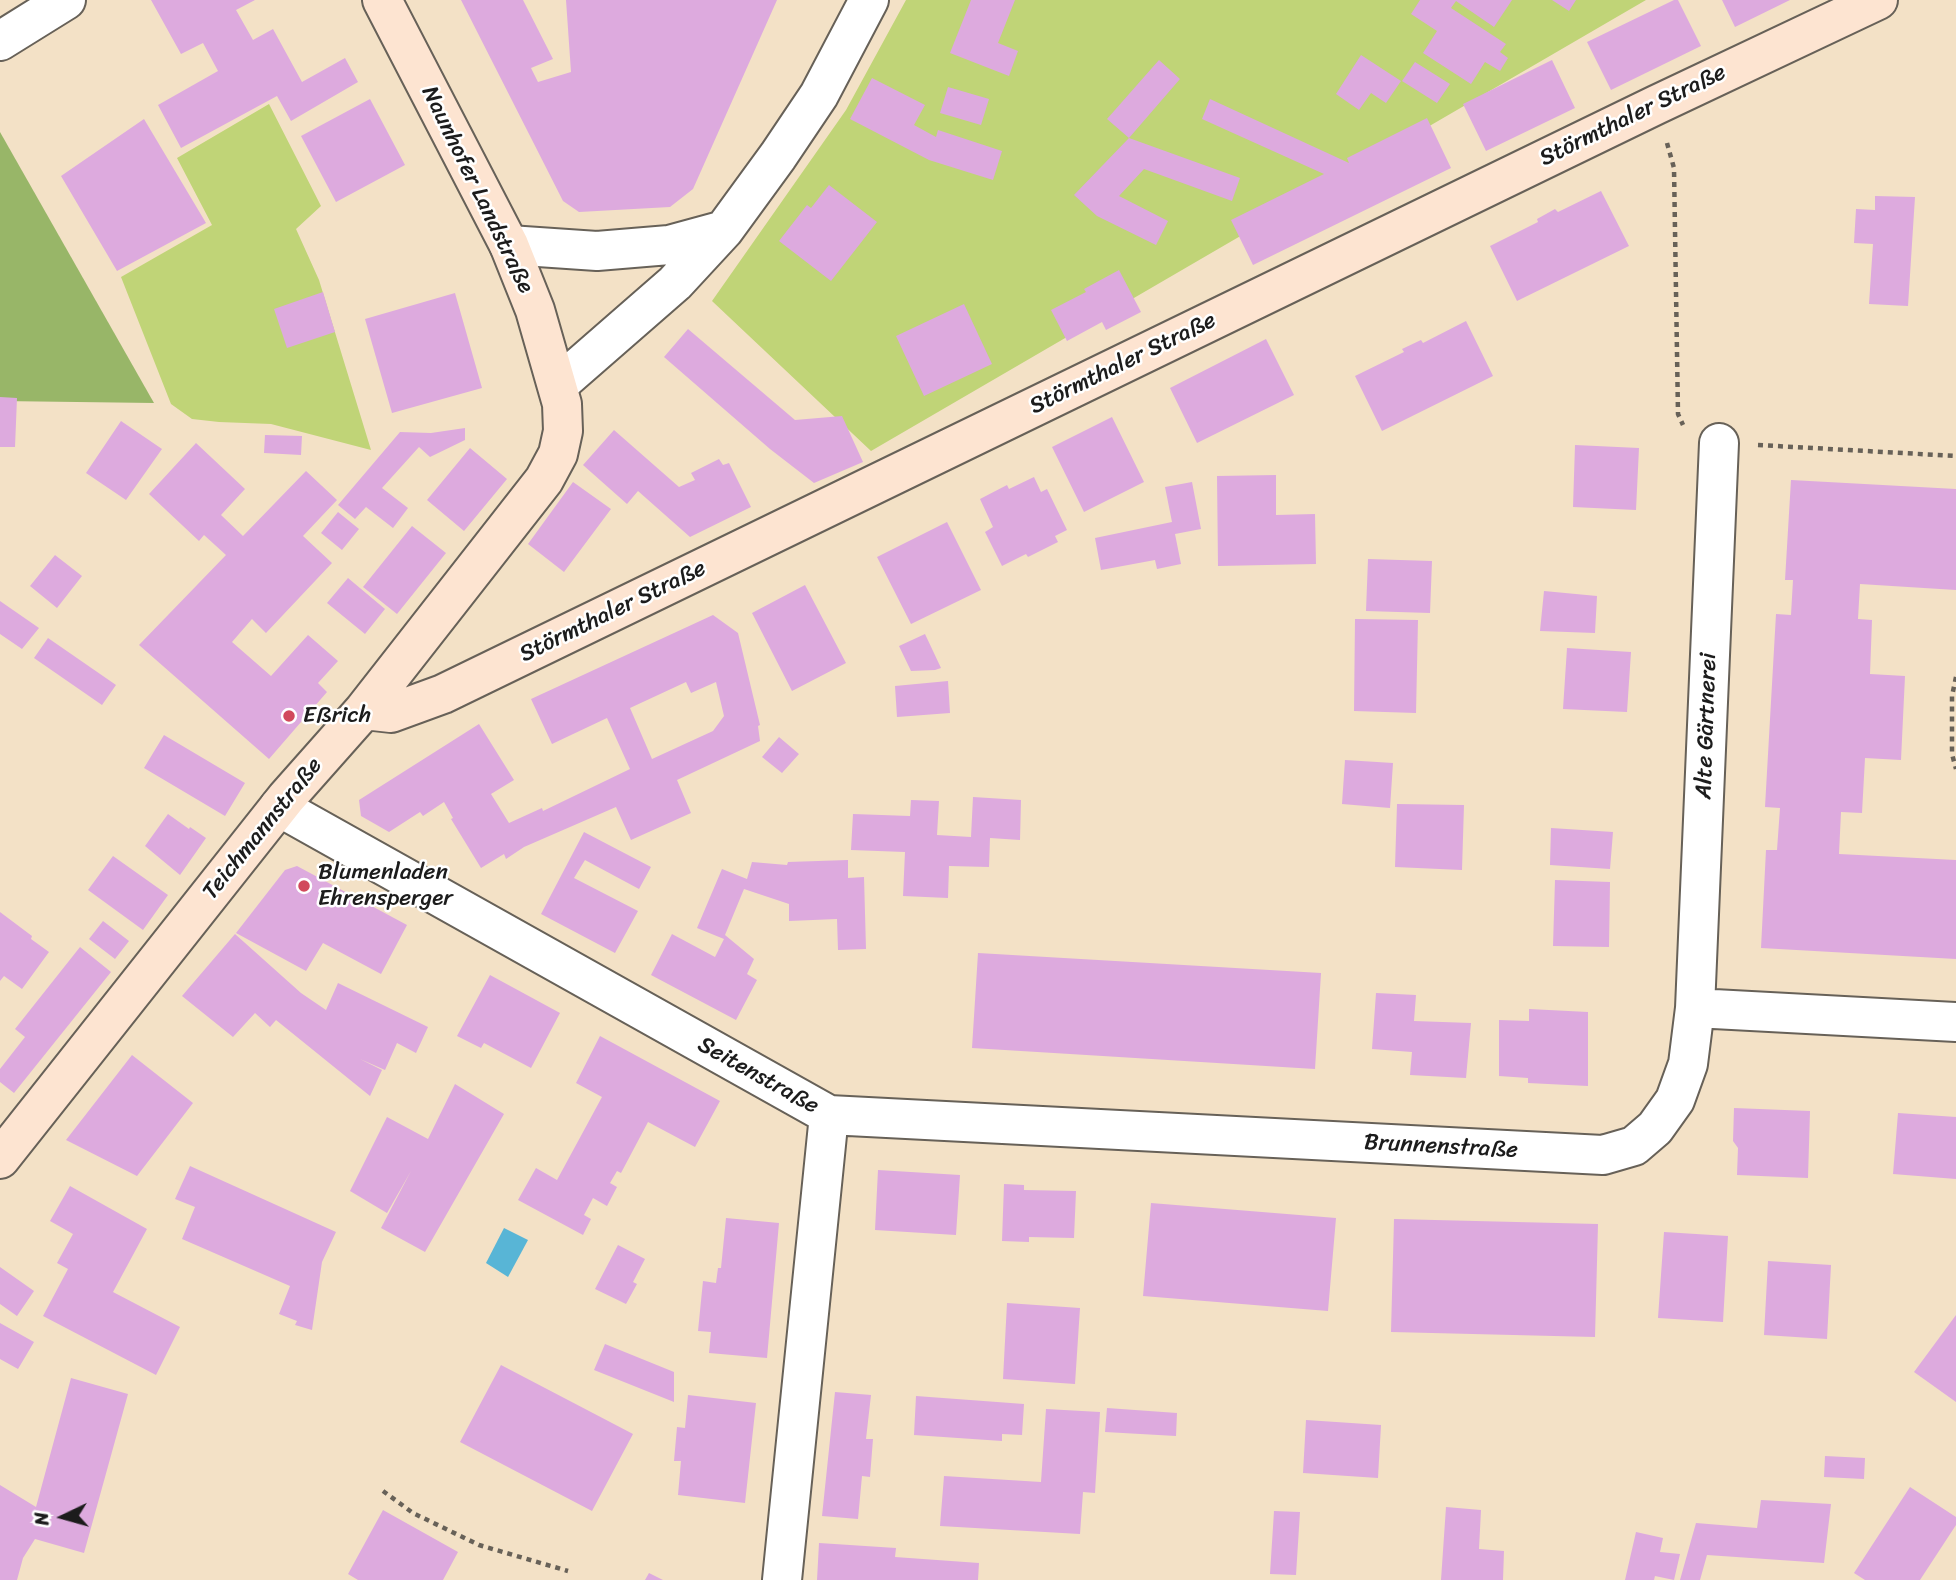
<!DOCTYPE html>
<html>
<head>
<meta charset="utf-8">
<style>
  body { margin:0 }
  #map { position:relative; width:1956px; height:1580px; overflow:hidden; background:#f3e1c6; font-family:Sriracha,sans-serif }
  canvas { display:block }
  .north { position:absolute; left:28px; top:1482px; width:70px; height:70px; -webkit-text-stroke:5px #fff; paint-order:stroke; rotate:265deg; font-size:19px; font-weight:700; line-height:28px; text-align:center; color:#1c1c1c }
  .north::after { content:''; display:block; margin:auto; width:24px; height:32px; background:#1c1c1c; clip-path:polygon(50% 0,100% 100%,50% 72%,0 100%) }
</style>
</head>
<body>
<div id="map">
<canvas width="1956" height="1580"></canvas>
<div class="north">N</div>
</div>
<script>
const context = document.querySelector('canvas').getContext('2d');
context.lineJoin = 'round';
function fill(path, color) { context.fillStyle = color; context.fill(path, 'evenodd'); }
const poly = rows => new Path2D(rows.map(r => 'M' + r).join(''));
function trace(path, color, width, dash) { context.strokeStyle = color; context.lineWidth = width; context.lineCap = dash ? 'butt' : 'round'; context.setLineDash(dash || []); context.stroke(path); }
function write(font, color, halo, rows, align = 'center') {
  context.font = font + ' Sriracha,sans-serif'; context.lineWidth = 5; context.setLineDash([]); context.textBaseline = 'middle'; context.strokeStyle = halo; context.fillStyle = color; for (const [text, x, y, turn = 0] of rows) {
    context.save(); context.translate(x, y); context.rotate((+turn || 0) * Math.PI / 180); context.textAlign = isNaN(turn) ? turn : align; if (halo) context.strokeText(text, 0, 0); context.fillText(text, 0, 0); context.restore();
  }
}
const green = poly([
  [906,0,1646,0,871,451,712,301,846,110],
  [269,104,321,206,296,229,319,280,371,450,271,424,219,422,192,419,171,404,121,277,212,225,177,158]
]);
const forest = poly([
  [0,132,154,403,0,401]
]);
const water = poly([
  [504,1228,528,1240,508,1277,486,1263]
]);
const building = poly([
  [151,0,255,0,236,10,253,40,273,29,302,82,345,58,358,82,291,121,277,96,181,148,158,105,218,71,203,43,181,54],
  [461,0,523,0,553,59,531,68,538,82,571,72,566,0,777,0,693,189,670,207,579,212,563,201],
  [971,0,1015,0,998,43,1018,51,1009,76,950,53],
  [1420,0,1512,0,1494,27,1456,1,1451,8,1506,44,1500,52,1508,58,1500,71,1485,62,1471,84,1423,53,1437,31,1411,14],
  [1552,0,1576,0,1569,11],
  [1674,0,1678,0,1701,46,1611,90,1587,42],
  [1722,0,1790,0,1735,27],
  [1361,55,1401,81,1386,103,1371,93,1359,110,1336,94],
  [1159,60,1180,79,1129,138,1107,119],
  [1552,60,1575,108,1486,151,1463,104],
  [1415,62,1450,84,1437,103,1402,81],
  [872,78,925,105,914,125,936,137,938,130,1002,151,993,180,929,160,850,119],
  [948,87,989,99,981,125,940,113],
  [370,99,405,165,336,202,301,136],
  [1210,99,1349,163,1347,158,1427,118,1451,168,1253,265,1231,220,1324,174,1202,119],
  [144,119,206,223,117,271,61,176],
  [1129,138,1240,178,1232,201,1144,169,1119,196,1168,221,1156,245,1097,216,1074,195],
  [829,185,877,222,831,281,779,241,807,205,811,208],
  [1601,191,1629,246,1517,301,1490,246,1538,222,1537,219,1555,209,1558,212],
  [1875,196,1915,197,1908,306,1869,304,1873,244,1854,243,1856,209,1875,210],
  [1119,270,1141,312,1106,330,1102,322,1067,341,1051,310,1086,292,1084,289],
  [323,292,335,332,287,348,274,309],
  [455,293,482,388,392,413,365,319],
  [964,304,992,364,924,396,896,336],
  [1466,321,1493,376,1382,431,1355,376,1404,352,1402,349,1421,340,1423,343],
  [688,329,795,420,842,416,863,462,814,483,770,449,664,357],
  [1266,339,1294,395,1197,443,1170,388],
  [0,397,17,398,15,447,0,447],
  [1112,417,1144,482,1084,512,1052,447],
  [121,421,162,449,126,500,86,473],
  [465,428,465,440,430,457,419,447,382,488,408,508,393,528,366,507,355,519,338,505,400,432,431,433],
  [614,430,679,487,695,480,691,473,719,459,723,465,729,463,751,507,690,537,638,491,627,504,583,465],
  [265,435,302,436,301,455,264,453],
  [196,443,245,489,221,515,243,536,306,471,337,500,303,536,332,563,266,633,252,619,232,642,271,676,308,635,338,661,318,683,327,692,269,759,139,645,226,555,204,535,199,541,149,494],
  [1575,445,1639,448,1636,510,1573,507],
  [470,448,507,479,464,531,427,500],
  [1276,475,1276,515,1315,514,1316,564,1218,566,1217,476],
  [1034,477,1041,492,1047,489,1067,530,1055,536,1058,542,1028,557,1026,554,1002,566,985,532,993,527,980,499,1007,485,1009,489],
  [1791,480,1956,489,1956,590,1860,584,1858,619,1872,620,1870,674,1905,676,1901,760,1865,758,1862,813,1841,812,1839,854,1956,860,1956,959,1761,948,1766,850,1777,850,1780,808,1765,807,1776,614,1791,615,1793,580,1785,580],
  [573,482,611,509,564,572,528,544],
  [1192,482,1201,529,1175,534,1181,564,1157,569,1155,560,1101,570,1095,538,1172,522,1165,487],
  [338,512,359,529,342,550,321,533],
  [947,522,981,590,911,624,877,557],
  [412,526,446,553,397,614,363,587],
  [55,555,82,576,57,608,30,586],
  [1368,559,1432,561,1430,613,1366,611],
  [348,578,385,609,365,634,327,603],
  [805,585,846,663,792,691,752,613],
  [1544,591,1597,596,1595,633,1540,631],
  [0,601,39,628,22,649,0,634],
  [713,615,738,633,760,725,758,726,760,741,677,780,691,813,631,840,616,807,524,847,506,859,504,854,481,868,451,819,453,818,444,802,423,816,420,812,389,832,361,816,359,800,479,724,514,780,491,794,509,823,542,808,543,811,630,769,607,718,552,744,531,699],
  [686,682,691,693,716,682,724,716,713,731,652,759,630,708],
  [1355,619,1418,620,1416,713,1354,711],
  [925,634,941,668,935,670,911,671,899,646],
  [48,638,116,685,102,705,34,658],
  [1567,648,1631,652,1627,712,1563,709],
  [948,681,950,713,897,717,895,686],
  [164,735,245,783,225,816,144,768],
  [779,737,799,754,782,773,762,757],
  [1345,760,1393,763,1390,808,1342,804],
  [973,797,1021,800,1020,840,990,838,989,867,949,866,948,898,903,896,905,852,851,850,853,814,910,816,911,800,939,801,937,835,971,837],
  [1397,804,1464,805,1462,870,1395,867],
  [168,814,189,829,190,827,206,838,180,875,145,846],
  [1551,828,1613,832,1610,869,1550,865],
  [584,832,651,867,639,889,585,860,574,878,638,911,615,953,541,914],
  [113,856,168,895,143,930,88,890],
  [848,860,848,878,864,877,866,949,838,950,837,919,789,921,789,904,744,889,725,935,754,959,747,974,757,980,736,1020,651,975,672,934,715,957,724,939,697,928,722,869,747,879,752,862,787,865,788,862],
  [297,866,407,925,381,974,323,943,306,971,236,933,285,870],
  [1555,880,1610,882,1609,947,1553,946],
  [0,912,32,936,31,939,49,952,22,989,4,976,0,981],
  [103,921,129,941,115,959,89,939],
  [235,934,301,993,326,1010,338,983,428,1027,416,1053,397,1043,385,1070,360,1059,382,1070,370,1096,276,1020,270,1027,255,1013,233,1037,182,996],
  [80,947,111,972,14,1093,0,1082,0,1069,25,1037,15,1029],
  [978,953,1321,973,1315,1069,972,1048],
  [490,975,560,1013,531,1068,484,1043,481,1048,457,1036],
  [1376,993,1416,995,1414,1021,1471,1023,1466,1078,1410,1075,1412,1052,1372,1049],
  [1529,1009,1588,1012,1588,1086,1528,1083,1528,1078,1499,1076,1499,1020,1529,1021],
  [600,1036,720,1101,695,1147,648,1122,621,1173,617,1171,610,1183,617,1187,607,1206,593,1198,584,1215,591,1219,583,1235,518,1200,536,1168,557,1180,602,1097,576,1083],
  [132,1055,193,1103,137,1176,66,1140],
  [455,1084,504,1114,425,1252,381,1228,411,1171,387,1213,350,1191,387,1117,428,1139],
  [1734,1108,1810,1111,1808,1178,1737,1175,1738,1148,1733,1141],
  [1898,1113,1956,1117,1956,1179,1893,1174],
  [190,1166,336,1232,322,1262,312,1330,295,1325,297,1321,279,1314,290,1286,182,1239,195,1207,175,1199],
  [878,1170,960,1175,956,1235,875,1230],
  [1004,1184,1024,1185,1024,1190,1076,1191,1074,1238,1029,1237,1029,1242,1002,1241],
  [70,1186,147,1229,113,1292,180,1327,156,1375,43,1316,68,1269,57,1263,73,1234,50,1221],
  [1151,1203,1336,1218,1328,1311,1143,1296],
  [726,1218,779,1223,767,1358,709,1353,711,1332,698,1331,703,1281,716,1283,718,1268,721,1268],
  [1394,1219,1598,1224,1595,1337,1391,1332],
  [1664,1232,1728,1236,1723,1322,1658,1318],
  [618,1245,645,1259,633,1282,637,1284,626,1304,595,1289],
  [1768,1261,1831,1265,1827,1339,1764,1335],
  [0,1267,34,1291,17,1316,0,1304],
  [1007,1303,1080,1308,1075,1384,1003,1379],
  [1956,1315,1956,1402,1914,1372],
  [0,1323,34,1342,18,1369,0,1359],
  [605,1344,674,1372,674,1402,594,1370],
  [501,1365,633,1434,592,1511,460,1442],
  [71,1378,128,1394,84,1553,35,1539,23,1558,17,1580,0,1580,0,1485,36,1507],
  [835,1392,871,1395,866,1439,873,1439,870,1477,862,1476,858,1519,822,1516],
  [688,1395,756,1403,745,1503,678,1495,681,1461,674,1461,677,1427,685,1428],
  [916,1396,1024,1404,1022,1435,1002,1434,1002,1441,914,1435],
  [1107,1408,1177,1413,1176,1436,1105,1432],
  [1046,1409,1100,1412,1095,1493,1083,1492,1080,1534,940,1526,944,1476,1041,1482],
  [1306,1420,1381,1425,1378,1478,1303,1473],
  [1825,1456,1865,1458,1864,1479,1824,1477],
  [1910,1487,1956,1517,1956,1525,1920,1580,1865,1580,1854,1573],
  [1761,1500,1831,1504,1824,1563,1707,1555,1700,1580,1680,1580,1696,1523,1757,1528],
  [1446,1507,1481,1510,1479,1549,1504,1551,1503,1580,1441,1580],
  [383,1510,458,1552,443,1580,358,1580,348,1574],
  [1274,1511,1300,1512,1296,1575,1270,1574],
  [1636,1532,1663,1538,1660,1552,1680,1554,1674,1580,1655,1576,1654,1580,1625,1580],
  [819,1543,896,1548,895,1557,979,1563,978,1580,817,1580],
  [649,1573,663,1580,645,1580]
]);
const path = poly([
  [1667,143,1674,168,1678,414,1683,425],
  [1758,445,1956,456],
  [1956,677,1952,696,1952,754,1956,769],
  [383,1491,413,1513,479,1545,568,1571]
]);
const street = poly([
  [0,41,66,0],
  [509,245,597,251,669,245,724,230],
  [558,385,675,283,724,230,778,156,819,95,869,0],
  [279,807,829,1115,782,1580],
  [1695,1008,1719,443],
  [829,1115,1603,1155,1634,1146,1655,1128,1675,1100,1688,1064,1695,1008,1956,1022]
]);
const secondary = poly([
  [364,710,391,713,443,694,1656,105,1878,0],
  [0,1159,286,798,364,710,544,480,558,454,563,431,562,404,535,310,509,245,382,0]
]);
const markers = [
  [289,716,7,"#d1495b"],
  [304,886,7,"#d1495b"]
];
const streetNames = [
  ["Störmthaler Straße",1633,116,-26],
  ["Naunhofer Landstraße",477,190,64],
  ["Störmthaler Straße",1123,364,-26],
  ["Störmthaler Straße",613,612,-26],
  ["Alte Gärtnerei",1707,726,-88],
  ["Teichmannstraße",263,829,-51],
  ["Seitenstraße",758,1076,29],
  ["Brunnenstraße",1441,1147,3]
];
const poiNames = [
  ["Eßrich",303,716],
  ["Blumenladen",318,873],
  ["Ehrensperger",318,899]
];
fill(green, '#c0d477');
fill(forest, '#98b668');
fill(water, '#58b5d6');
fill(building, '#ddaade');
trace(street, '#676158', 42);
trace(secondary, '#676158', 42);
trace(path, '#676158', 4.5, [5, 5]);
trace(street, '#fff', 38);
trace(secondary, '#fde4d1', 38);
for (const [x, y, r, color] of markers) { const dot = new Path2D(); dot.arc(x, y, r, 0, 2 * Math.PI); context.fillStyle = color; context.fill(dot); trace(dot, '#fff', 2.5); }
write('23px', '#1c1c1c', '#fff', streetNames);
write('23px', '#1c1c1c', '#fff', poiNames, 'left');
</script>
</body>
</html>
